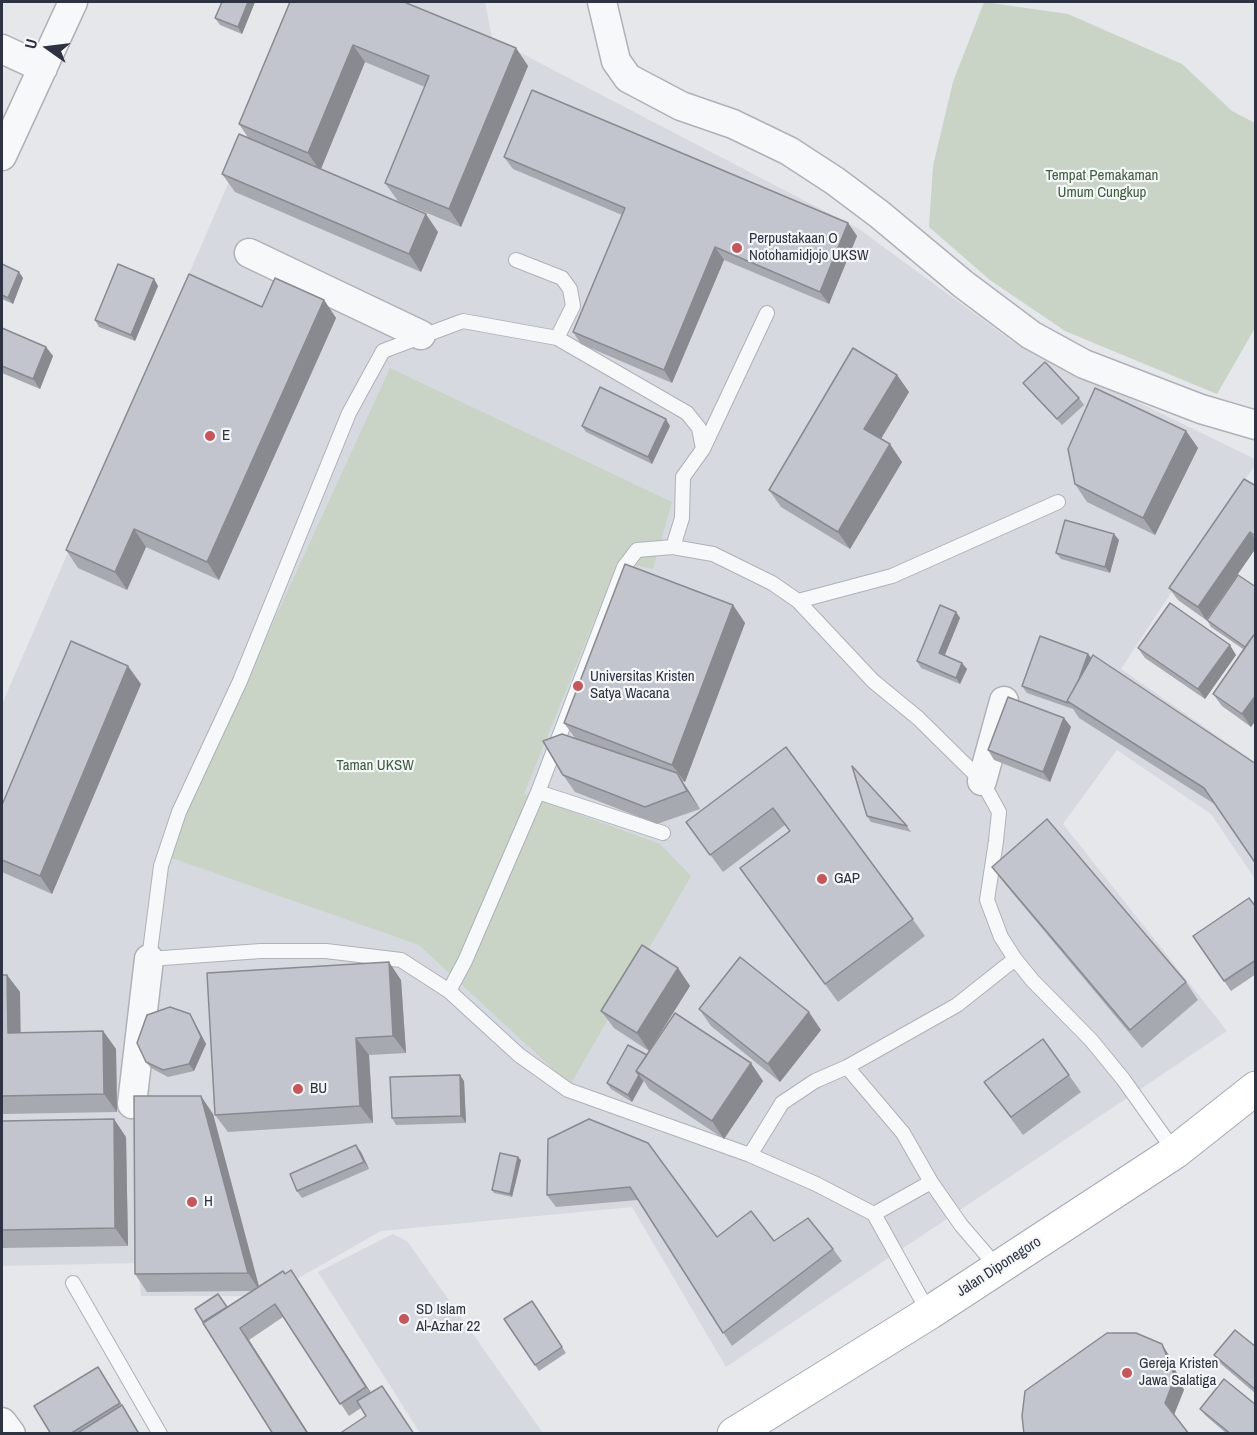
<!DOCTYPE html>
<html>
<head>
<meta charset="utf-8">
<style>
  body { margin:0 }
  #map { position:relative; width:1257px; height:1435px; overflow:hidden; background:#e5e7eb; font-family:"Archivo Narrow",sans-serif }
  canvas { display:block }
  .frame { position:absolute; inset:0; border:3px solid #2d3342; pointer-events:none }
  .north { position:absolute; left:18px; top:18px; width:60px; height:60px; -webkit-text-stroke:4px #f4f6f8; paint-order:stroke; rotate:284deg; font-size:16px; font-weight:700; line-height:24px; text-align:center; color:#2d3342 }
  .north::after { content:''; display:block; margin:auto; width:21px; height:27px; background:#2d3342; clip-path:polygon(50% 0,100% 100%,50% 72%,0 100%) }
</style>
</head>
<body>
<div id="map">
<canvas width="1257" height="1435"></canvas>
<div class="frame"></div>
<div class="north">U</div>
</div>
<script>
const context = document.querySelector('canvas').getContext('2d');
context.lineJoin = 'round';
function fill(path, color) { context.fillStyle = color; context.fill(path, 'evenodd'); }
const poly = rows => new Path2D(rows.map(r => 'M' + r).join(''));
function trace(path, color, width, dash) { context.strokeStyle = color; context.lineWidth = width; context.lineCap = dash ? 'butt' : 'round'; context.setLineDash(dash || []); context.stroke(path); }
function write(font, color, halo, rows, align = 'center') {
  context.font = font + ' "Archivo Narrow",sans-serif'; context.lineWidth = 4.5; context.setLineDash([]); context.textBaseline = 'middle'; context.strokeStyle = halo; context.fillStyle = color; for (const [text, x, y, turn = 0] of rows) {
    context.save(); context.translate(x, y); context.rotate((+turn || 0) * Math.PI / 180); context.textAlign = isNaN(turn) ? turn : align; if (halo) context.strokeText(text, 0, 0); context.fillText(text, 0, 0); context.restore();
  }
}
const built = poly([
  [307,2,485,2,492,38,859,229,1012,341,1255,459,1255,465,1121,669,1255,762,1255,879,1211,814,1117,750,1063,824,1227,1031,726,1367,632,1207,381,1231,267,1296,141,1296,138,1263,2,1266,2,704],
  [393,1234,407,1241,543,1433,420,1433,318,1272]
]);
const green = poly([
  [984,2,1068,14,1182,64,1232,111,1255,123,1255,328,1217,394,1065,331,990,280,929,227,933,166,953,82],
  [390,368,672,502,653,569,618,562,524,794,660,844,691,876,570,1085,419,945,166,856]
]);
const service = poly([
  [516,260,562,278,570,289,573,306,557,338],
  [703,449,767,313],
  [798,601,892,576,1058,502],
  [538,792,663,833],
  [449,991,465,961,538,792,624,567,637,550,673,547],
  [847,1067,957,1005,1015,959],
  [750,1155,782,1103,815,1081,847,1067,903,1133,931,1182,961,1225,997,1267],
  [874,1214,931,1182],
  [73,1283,160,1434],
  [929,1313,874,1214,816,1184,750,1155,568,1090,519,1055,449,991,401,960,326,951,261,951,149,959,161,866,179,812,240,681,349,413,383,351,463,321,557,338,687,413,699,428,703,449,683,477,682,518,673,547,713,554,772,583,798,601,873,681,918,718,982,781,999,812,996,841,987,900,1001,937,1015,959,1033,981,1091,1040,1123,1079,1175,1152]
]);
const minor = poly([
  [602,2,616,61,628,78,681,106,733,124,789,151,835,181,879,214,963,284,1031,335,1084,364,1201,409,1256,425],
  [2,49,43,68],
  [2,156,73,2],
  [249,253,421,335],
  [982,781,1004,701],
  [132,1104,149,959],
  [2,1422,11,1434]
]);
const primary = poly([
  [734,1434,929,1313,1175,1152,1256,1088]
]);
const wall = poly([
  [222,2,255,2,242,34,220,25,215,18],
  [290,2,516,48,528,66,461,227,398,201,385,183,425,87,365,62,321,169,438,232,421,272,235,192,222,174,249,139,239,124],
  [504,157,848,223,857,236,829,304,724,260,672,383,581,344,573,332,622,215,513,169],
  [2,264,19,272,23,278,13,304,2,299],
  [154,279,158,286,135,341,99,327,95,320],
  [324,300,336,318,219,580,146,547,127,590,78,568,66,550,262,307],
  [2,328,46,347,53,356,40,389,2,373],
  [897,375,909,392,881,439,902,462,850,549,781,507,769,490],
  [1023,383,1079,398,1084,405,1062,425,1028,389],
  [582,426,670,426,652,464,586,432],
  [1186,431,1198,448,1155,535,1087,502,1075,484],
  [1256,486,1256,548,1206,620,1178,600,1169,588],
  [1119,540,1110,573,1061,559,1056,553],
  [1256,587,1256,720,1251,727,1222,706,1213,694,1243,649,1211,627,1207,620],
  [733,605,745,623,685,782,682,781,700,809,657,824,575,792,563,775,575,738,564,723],
  [956,612,960,618,945,655,967,669,960,684,921,668,917,661],
  [1138,648,1236,655,1205,699,1145,658],
  [1088,654,1091,658,1256,764,1216,805,1079,718,1073,709,1027,693,1022,686],
  [141,684,52,894,2,872,2,805],
  [1064,718,1071,727,1050,782,994,760,988,750],
  [786,747,925,936,838,1002,740,868,789,831,785,825,723,872,686,822],
  [867,816,907,826,911,832,871,822],
  [992,867,1186,982,1198,1000,1142,1048,1005,884],
  [1256,907,1256,974,1231,991,1193,936],
  [678,968,690,986,649,1051,614,1028,601,1011],
  [2,975,7,975,20,992,20,1033,103,1031,116,1049,117,1112,2,1114],
  [401,980,406,1053,369,1055,373,1123,228,1132,215,1115],
  [699,1009,821,1030,780,1082,711,1026],
  [190,1014,194,1021,206,1044,194,1071,168,1077,151,1068,146,1062],
  [1043,1039,1081,1092,1023,1135,984,1082],
  [647,1055,763,1081,724,1139,649,1089,644,1081,632,1102,611,1089,607,1083],
  [464,1081,466,1123,396,1125,392,1118],
  [213,1114,259,1286,285,1274,300,1283,371,1393,366,1416,361,1408,349,1416,283,1317,249,1340,309,1434,227,1307,252,1291,147,1292,135,1274],
  [2,1121,126,1137,128,1246,2,1248],
  [548,1139,717,1237,774,1241,833,1249,842,1261,732,1346,638,1200,556,1207,547,1195],
  [361,1152,369,1169,302,1198,297,1191],
  [521,1160,512,1197,494,1193,492,1190],
  [532,1301,566,1353,539,1371,504,1319],
  [1256,1347,1256,1394,1221,1364,1214,1355],
  [102,1373,140,1434,51,1434],
  [1200,1409,1256,1434,1227,1434,1205,1415]
]);
const shadedWall = poly([
  [248,2,255,2,242,34,238,27],
  [353,45,365,62,320,171,308,153],
  [516,48,528,66,461,227,449,209],
  [426,214,438,232,421,272,409,254],
  [848,223,857,236,829,304,820,292],
  [715,247,724,260,672,383,664,370],
  [19,272,23,278,13,304,8,298],
  [154,279,158,286,135,341,131,335],
  [324,300,336,318,219,580,207,562],
  [46,347,53,356,40,389,33,379],
  [897,375,909,392,876,447,864,429],
  [666,419,670,426,652,464,648,457],
  [1186,431,1198,448,1155,535,1143,518],
  [890,444,902,462,850,549,838,532],
  [134,529,146,547,127,590,115,572],
  [1250,532,1256,540,1256,548,1206,620,1198,607],
  [1114,534,1119,540,1110,573,1105,567],
  [733,605,745,623,685,782,672,765],
  [956,612,960,618,943,659,939,653],
  [1230,645,1236,655,1205,699,1198,689],
  [1088,654,1093,660,1071,703],
  [962,663,967,669,960,684,956,678],
  [128,666,141,684,52,894,40,876],
  [1256,695,1256,720,1251,727,1242,714],
  [1064,718,1071,727,1050,782,1043,772],
  [677,773,689,791,700,809,687,791],
  [389,962,401,980,406,1053,393,1036],
  [678,968,690,986,649,1051,637,1033],
  [7,975,20,992,21,1051,8,1033],
  [809,1012,821,1030,780,1082,768,1064],
  [190,1014,194,1021,206,1044,194,1071,189,1064],
  [103,1031,116,1049,117,1112,104,1094],
  [356,1038,369,1055,373,1123,360,1106],
  [751,1063,763,1081,724,1139,712,1121],
  [460,1075,464,1081,466,1123,461,1116],
  [639,1075,643,1081,632,1102,628,1095],
  [201,1096,213,1114,260,1291,248,1273],
  [114,1119,126,1137,128,1246,115,1228],
  [356,1145,361,1152,369,1169,364,1162],
  [518,1157,521,1160,512,1197,510,1194],
  [291,1270,300,1283,375,1399,366,1387],
  [240,1328,249,1340,309,1434,308,1434],
  [1162,1344,1170,1357,1184,1390,1174,1415,1165,1403]
]);
const building = poly([
  [222,2,248,2,238,27,215,18,222,2],
  [290,2,404,2,516,48,449,209,385,183,429,76,353,45,308,153,239,124,290,2],
  [532,90,848,223,820,292,715,247,664,370,573,332,625,208,504,157,532,90],
  [239,134,426,214,409,254,222,174,239,134],
  [2,264,19,272,8,298,2,295,2,264],
  [118,264,154,279,131,335,95,320,118,264],
  [189,274,262,307,275,278,324,300,207,562,134,529,115,572,66,550,189,274],
  [2,328,46,347,33,379,2,366,2,328],
  [853,348,897,375,864,429,890,444,838,532,769,490,853,348],
  [1045,362,1079,398,1057,419,1023,383,1045,362],
  [600,387,666,419,648,457,582,426,600,387],
  [1095,388,1186,431,1143,518,1075,484,1068,449,1095,388],
  [1244,479,1256,486,1256,536,1250,532,1198,607,1169,588,1244,479],
  [1065,520,1114,534,1105,567,1056,553,1065,520],
  [625,564,733,605,672,765,564,723,625,564],
  [1238,575,1256,587,1256,632,1245,647,1207,620,1238,575],
  [1170,603,1230,645,1198,689,1138,648,1170,603],
  [940,605,956,612,939,653,962,663,956,678,917,661,940,605],
  [1256,632,1256,695,1242,714,1213,694,1256,632],
  [1040,636,1088,654,1079,679,1067,701,1068,703,1022,686,1040,636],
  [71,641,128,666,40,876,2,860,2,805,71,641],
  [1093,655,1256,764,1256,864,1204,788,1067,701,1093,655],
  [1008,697,1064,718,1043,772,988,750,1008,697],
  [562,734,677,773,687,791,645,807,563,775,543,741,562,734],
  [786,747,913,919,825,984,740,868,790,831,773,808,710,855,686,822,786,747],
  [852,766,907,826,867,816,852,766],
  [1047,819,1186,982,1130,1030,992,867,1047,819],
  [1249,898,1256,907,1256,960,1224,981,1193,936,1249,898],
  [642,945,678,968,637,1033,601,1011,642,945],
  [740,957,809,1012,768,1064,699,1009,740,957],
  [389,962,393,1036,356,1038,360,1106,215,1115,207,973,389,962],
  [2,975,7,975,8,1033,103,1031,104,1094,2,1096,2,975],
  [170,1007,190,1014,201,1037,189,1064,163,1070,146,1062,137,1043,147,1015,170,1007],
  [675,1013,751,1063,712,1121,636,1071,675,1013],
  [1043,1039,1069,1075,1011,1117,984,1082,1043,1039],
  [628,1045,647,1055,636,1071,639,1075,628,1095,607,1083,628,1045],
  [460,1075,461,1116,392,1118,390,1077,460,1075],
  [134,1096,201,1096,248,1273,135,1274,134,1096],
  [114,1119,115,1228,2,1230,2,1121,114,1119],
  [589,1119,648,1143,717,1237,751,1211,774,1241,808,1218,833,1249,723,1333,630,1187,547,1195,548,1139,589,1119],
  [356,1145,364,1162,297,1191,290,1174,356,1145],
  [500,1153,518,1157,510,1194,492,1190,500,1153],
  [291,1270,366,1387,340,1404,275,1304,240,1328,308,1434,273,1434,203,1323,283,1271,285,1274,291,1270],
  [218,1294,227,1307,203,1322,195,1309,218,1294],
  [532,1301,562,1347,535,1365,504,1319,532,1301],
  [1235,1330,1256,1347,1256,1390,1214,1355,1235,1330],
  [1107,1333,1136,1333,1162,1344,1175,1377,1165,1403,1189,1434,1024,1434,1022,1416,1025,1391,1107,1333],
  [98,1367,120,1403,70,1434,51,1434,34,1406,98,1367],
  [1224,1379,1256,1405,1256,1434,1231,1434,1200,1409,1224,1379],
  [382,1386,414,1434,339,1434,366,1416,357,1401,382,1386],
  [122,1405,139,1434,76,1434,122,1405]
]);
const markers = [
  [737,248,6,"#c4565c"],
  [210,436,6,"#c4565c"],
  [578,686,6,"#c4565c"],
  [822,879,6,"#c4565c"],
  [298,1089,6,"#c4565c"],
  [192,1202,6,"#c4565c"],
  [404,1319,6,"#c4565c"],
  [1127,1373,6,"#c4565c"]
];
const parkNames = [
  ["Tempat Pemakaman",1102,176],
  ["Umum Cungkup",1102,193],
  ["Taman UKSW",375,766]
];
const poiNames = [
  ["Perpustakaan O",749,239],
  ["Notohamidjojo UKSW",749,256],
  ["E",222,436],
  ["Universitas Kristen",590,677],
  ["Satya Wacana",590,694],
  ["GAP",834,879],
  ["BU",310,1089],
  ["H",204,1202],
  ["SD Islam",416,1310],
  ["Al-Azhar 22",416,1327],
  ["Gereja Kristen",1139,1364],
  ["Jawa Salatiga",1139,1381]
];
const streetNames = [
  ["Jalan Diponegoro",999,1267,-33]
];
fill(built, '#d7d9e0');
fill(green, '#c9d4c6');
trace(service, '#aeb1b8', 16);
trace(minor, '#aeb1b8', 31);
trace(primary, '#a5aab6', 35);
trace(service, '#f7f8fa', 14);
trace(minor, '#f7f8fa', 28);
trace(primary, '#fff', 33);
fill(wall, '#a7a9b1');
fill(shadedWall, '#888a90');
fill(building, '#c2c5ce');
trace(building, '#888a90', 1.5);
for (const [x, y, r, color] of markers) { const dot = new Path2D(); dot.arc(x, y, r, 0, 2 * Math.PI); context.fillStyle = color; context.fill(dot); trace(dot, '#f4f6f8', 2); }
write('15px', '#3f5d3c', '#f4f6f8', parkNames);
write('15px', '#2d3342', '#f4f6f8', poiNames, 'left');
write('15px', '#2d3342', '#f4f6f8', streetNames);
</script>
</body>
</html>
